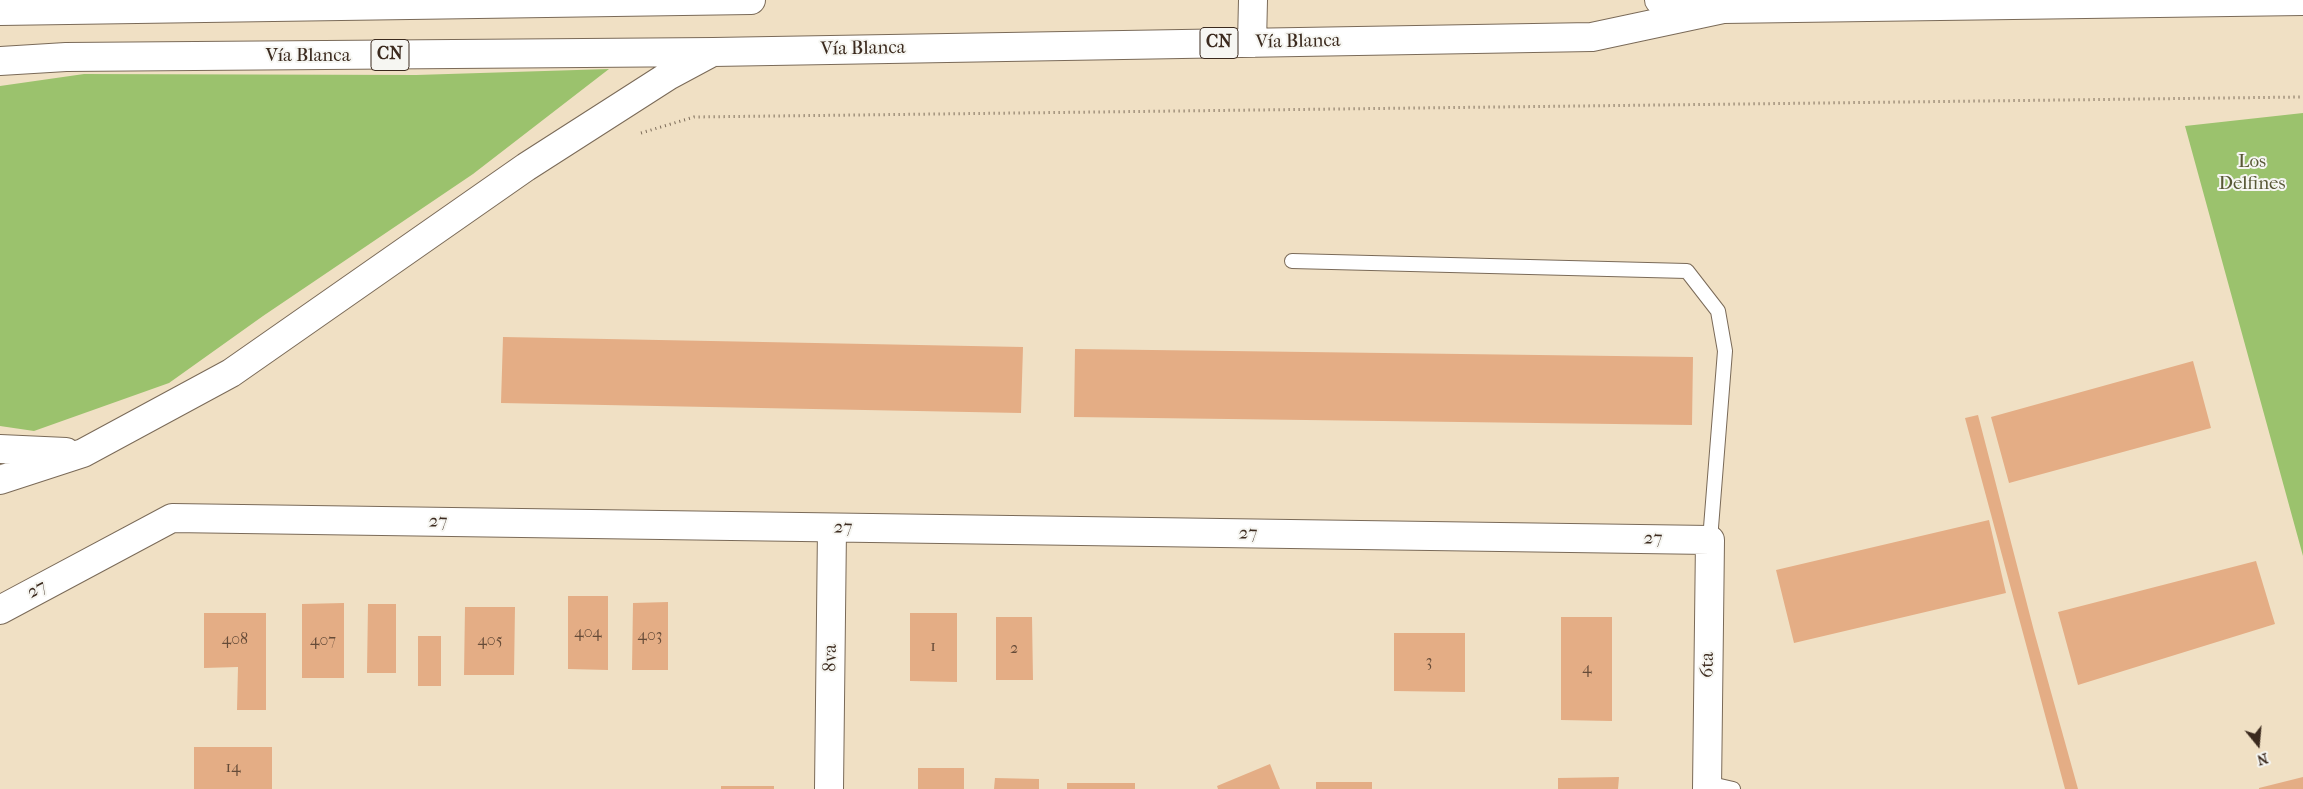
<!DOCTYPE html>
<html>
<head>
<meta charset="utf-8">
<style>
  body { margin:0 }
  #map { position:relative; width:2303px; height:789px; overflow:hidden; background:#f0e0c4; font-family:"IM FELL French Canon",serif }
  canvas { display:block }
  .north { position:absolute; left:2233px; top:719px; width:50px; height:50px; -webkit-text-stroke:4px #f6f6f2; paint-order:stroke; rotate:163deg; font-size:14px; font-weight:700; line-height:20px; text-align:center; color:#3b2a1e }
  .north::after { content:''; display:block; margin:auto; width:18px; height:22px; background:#3b2a1e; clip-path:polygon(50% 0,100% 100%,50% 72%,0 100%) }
</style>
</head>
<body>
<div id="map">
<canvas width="2303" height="789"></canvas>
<div class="north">N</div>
</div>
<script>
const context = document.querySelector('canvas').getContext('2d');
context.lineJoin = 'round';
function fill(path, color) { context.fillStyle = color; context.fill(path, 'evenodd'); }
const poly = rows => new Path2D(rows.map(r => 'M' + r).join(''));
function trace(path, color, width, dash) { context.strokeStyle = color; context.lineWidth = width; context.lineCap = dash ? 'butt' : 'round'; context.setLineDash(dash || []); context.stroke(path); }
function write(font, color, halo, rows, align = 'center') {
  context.font = font + ' "IM FELL French Canon",serif'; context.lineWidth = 4; context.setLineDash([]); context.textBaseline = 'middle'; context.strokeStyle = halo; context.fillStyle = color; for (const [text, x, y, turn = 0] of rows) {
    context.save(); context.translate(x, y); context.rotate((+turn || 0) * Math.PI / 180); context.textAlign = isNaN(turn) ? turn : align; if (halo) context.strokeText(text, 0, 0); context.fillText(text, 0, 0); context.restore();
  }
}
const green = poly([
  [609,69,473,174,263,316,169,383,34,431,0,426,0,86,84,74,416,75],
  [2303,113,2303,556,2185,126]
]);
const building = poly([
  [503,337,1023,347,1021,413,501,403],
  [1075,349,1693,357,1692,425,1074,417],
  [2193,361,2211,428,2009,483,1991,417],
  [1978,415,2034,631,2078,789,2065,789,1965,418],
  [1989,520,2006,593,1794,643,1776,570],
  [2256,561,2275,624,2078,685,2058,612],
  [568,596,608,596,608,670,568,669],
  [668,602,668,670,632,670,633,603],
  [344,603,344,678,302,678,302,604],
  [368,604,396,604,396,673,367,673],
  [465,607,515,607,514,675,464,675],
  [204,613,266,613,266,710,237,710,238,667,204,668],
  [910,613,957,613,957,682,910,681],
  [996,617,1032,617,1033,680,996,680],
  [1561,617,1612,617,1612,721,1561,720],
  [1394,633,1465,633,1465,692,1394,691],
  [418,636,441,636,441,686,418,686],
  [194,747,272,747,272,789,194,789],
  [1270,764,1280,789,1218,789,1217,786],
  [918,768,964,768,964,789,918,789],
  [1619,777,1618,789,1558,789,1558,778],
  [2303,777,2303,789,2259,789,2259,788],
  [995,778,1039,779,1039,789,994,789],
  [1316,782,1372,782,1372,789,1316,789],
  [1067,783,1135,783,1135,789,1067,789],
  [721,786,774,786,774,789,721,789]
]);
const path = poly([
  [641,133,694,117,2303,97]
]);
const service = poly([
  [1292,261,1687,271,1718,311,1725,351,1710,540],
  [1707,783,1733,789]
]);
const minor = poly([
  [0,610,172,518,1710,540,1707,789],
  [829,789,832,528]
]);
const trunk = poly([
  [1659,0,1723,9,2303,1],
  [0,11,751,0],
  [1252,43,1253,0],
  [0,61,66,57,713,52,1592,37,1723,9],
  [0,449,66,452],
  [0,480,83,453,231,373,526,167,668,76,709,54]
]);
const numberNames = [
  ["404",588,633],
  ["403",650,636],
  ["408",235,640],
  ["407",323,641],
  ["405",490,641],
  ["1",933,647],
  ["2",1014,649],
  ["3",1429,662],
  ["4",1587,669],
  ["14",233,768]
];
const shields = [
  [1219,43,38],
  [390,55,38]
];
const shieldNames = [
  ["CN",1219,43],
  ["CN",390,55]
];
const streetNames = [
  ["Vía Blanca",1298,42,-1],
  ["Vía Blanca",863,49,-1],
  ["Vía Blanca",308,56],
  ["27",438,522,1],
  ["27",843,528,1],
  ["27",1248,534,1],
  ["27",1653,539,1],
  ["27",37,590,-28],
  ["8va",831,658,-89],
  ["6ta",1708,665,-89]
];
const parkNames = [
  ["Los",2252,162],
  ["Delfines",2252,184]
];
fill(green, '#9bc26d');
fill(building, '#e4ad85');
trace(service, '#7a6a58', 16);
trace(minor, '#7a6a58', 30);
trace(trunk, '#7a6a58', 30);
trace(path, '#7a6a58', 3, [1, 4]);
trace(service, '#fff', 14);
trace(minor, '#fff', 28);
trace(trunk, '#fff', 28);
write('16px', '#654b38', null, numberNames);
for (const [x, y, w] of shields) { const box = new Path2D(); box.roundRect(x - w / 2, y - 15.5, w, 31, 4); context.fillStyle = '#f6f6f2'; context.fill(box); trace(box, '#3b2a1e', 1); }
write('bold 18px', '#3b2a1e', null, shieldNames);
write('19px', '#3b2a1e', '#f6f6f2', streetNames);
write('19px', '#585836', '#f6f6f2', parkNames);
</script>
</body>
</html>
